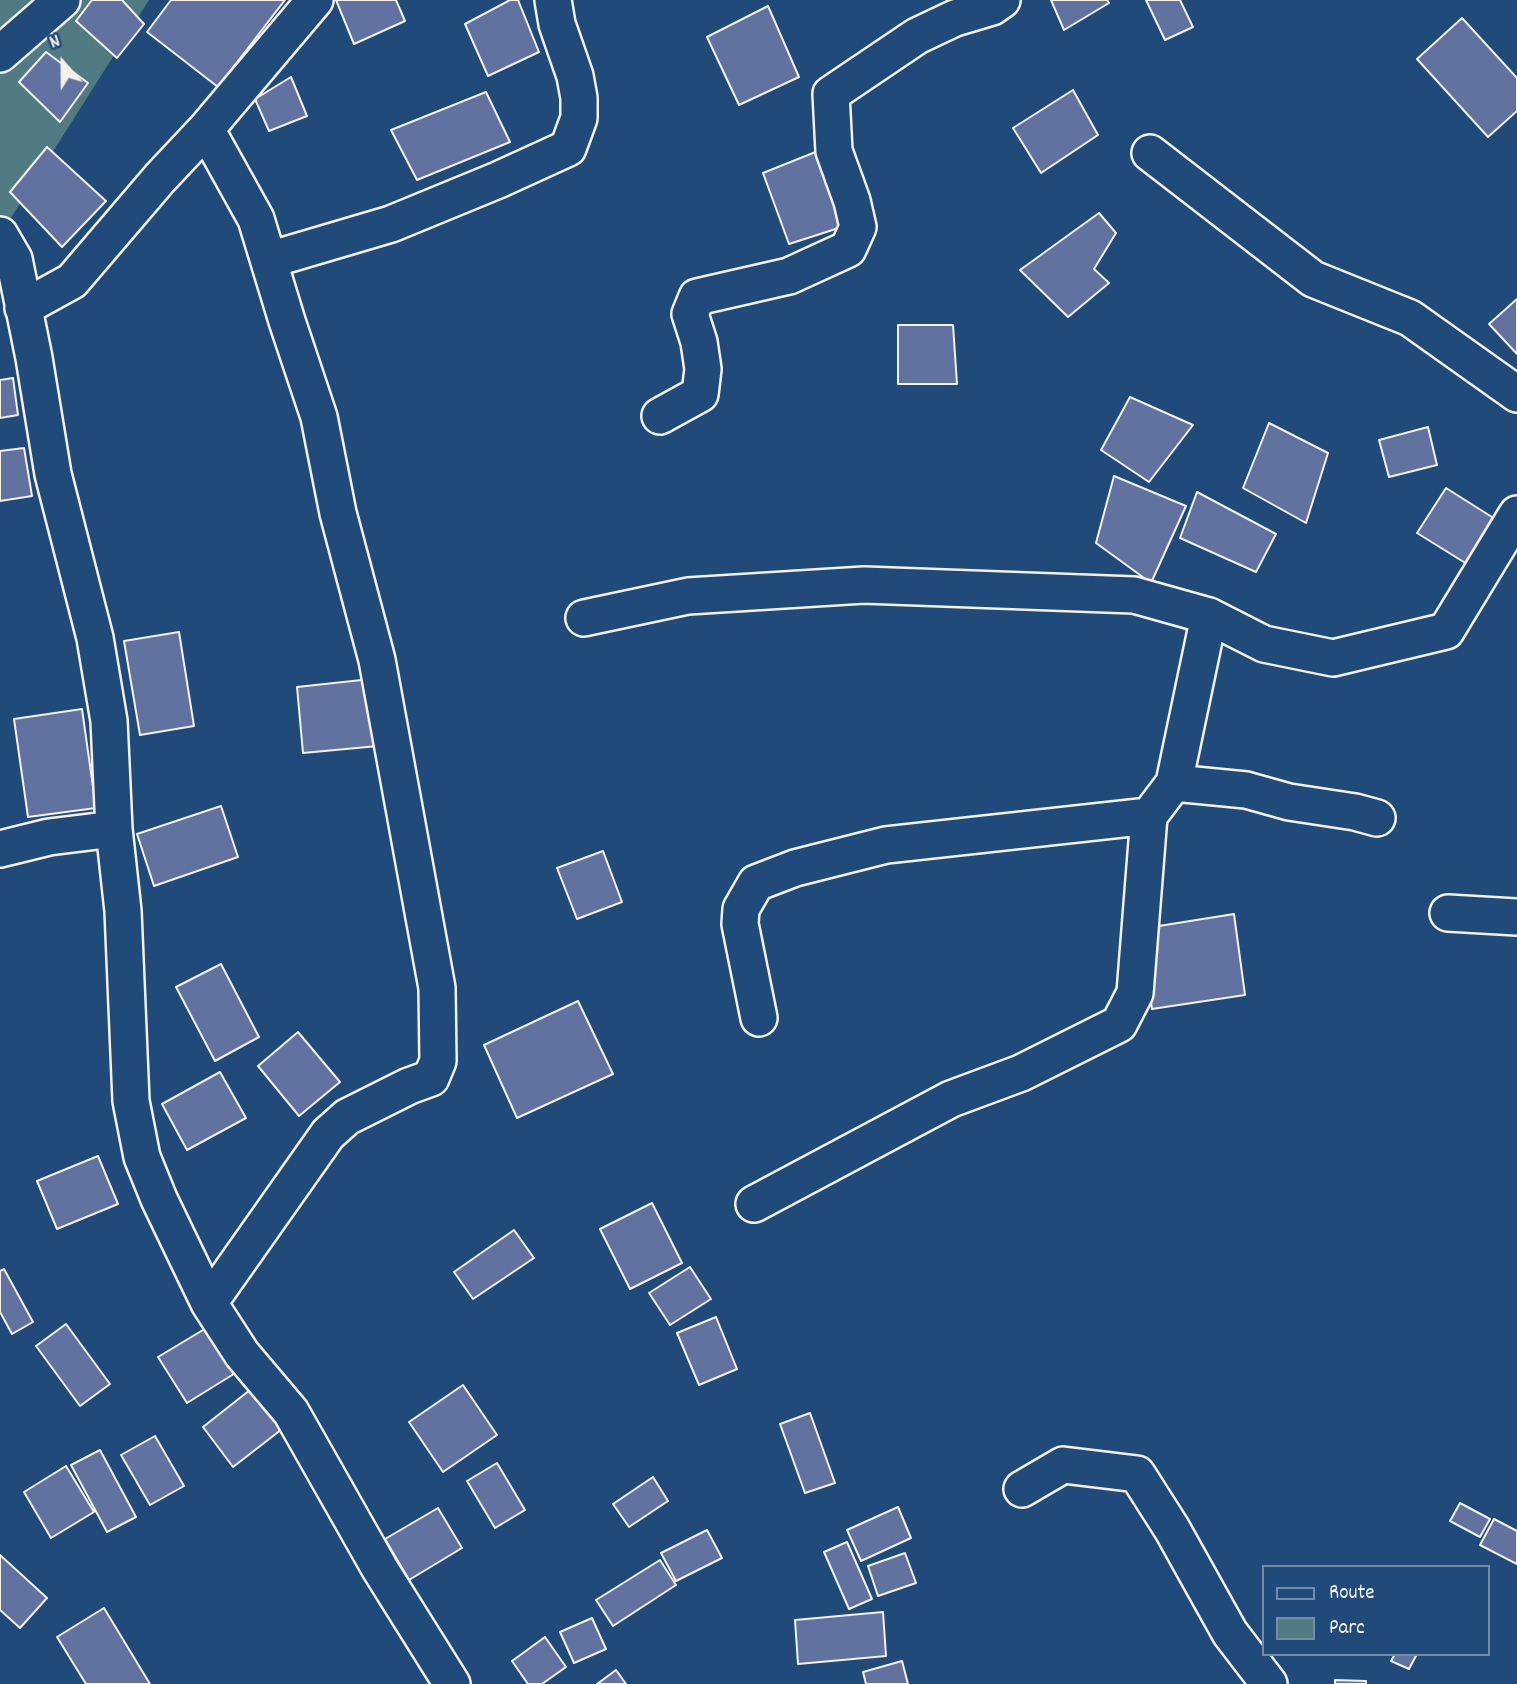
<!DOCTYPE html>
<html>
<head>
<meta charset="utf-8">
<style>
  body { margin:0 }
  #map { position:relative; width:1517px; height:1684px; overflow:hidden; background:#1f4a7a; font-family:Dekko,sans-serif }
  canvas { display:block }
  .legend { position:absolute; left:1262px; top:1565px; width:228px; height:91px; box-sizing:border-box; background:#1f4a7a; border:2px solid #748da6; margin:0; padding:9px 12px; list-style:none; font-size:21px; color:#f4f1e8 }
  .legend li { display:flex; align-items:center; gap:14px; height:35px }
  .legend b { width:35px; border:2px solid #748da6 }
  .north { position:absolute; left:28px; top:28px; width:70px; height:70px; -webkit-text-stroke:5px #1f4a7a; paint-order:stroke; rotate:339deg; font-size:19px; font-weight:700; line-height:28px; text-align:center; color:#f4f1e8 }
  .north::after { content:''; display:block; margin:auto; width:24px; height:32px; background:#f4f1e8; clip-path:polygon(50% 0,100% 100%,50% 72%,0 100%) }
</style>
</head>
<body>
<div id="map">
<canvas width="1517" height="1684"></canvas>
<ul class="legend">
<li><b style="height:9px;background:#1f4a7a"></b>Route</li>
<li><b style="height:19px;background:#517b83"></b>Parc</li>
</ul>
<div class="north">N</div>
</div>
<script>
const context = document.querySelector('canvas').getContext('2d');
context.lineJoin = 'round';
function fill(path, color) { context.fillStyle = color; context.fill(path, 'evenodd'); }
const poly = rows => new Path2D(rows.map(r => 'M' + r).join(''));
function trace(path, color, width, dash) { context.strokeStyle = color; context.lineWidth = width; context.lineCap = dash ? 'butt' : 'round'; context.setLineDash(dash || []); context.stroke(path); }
const green = poly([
  [0,0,149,0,0,235]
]);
const building = poly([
  [92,0,122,0,144,24,117,58,76,21,92,0],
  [171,0,285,0,218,87,147,32,171,0],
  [336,0,396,0,405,21,354,44,336,0],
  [510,0,518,0,539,52,488,76,465,24,510,0],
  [1051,0,1107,0,1109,3,1064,30,1051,0],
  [1146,0,1180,0,1193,27,1165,40,1146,0],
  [768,6,799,77,739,105,707,37,768,6],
  [1462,18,1517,78,1517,111,1488,137,1417,59,1462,18],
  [46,52,88,83,60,122,19,82,46,52],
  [291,77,307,116,269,131,255,99,291,77],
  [1073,90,1098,135,1041,173,1013,128,1073,90],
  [486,92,510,142,417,180,391,130,486,92],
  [47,147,106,201,62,247,10,192,47,147],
  [818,151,845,226,789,244,763,173,818,151],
  [1099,213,1116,233,1094,269,1109,283,1068,317,1020,270,1099,213],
  [1517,299,1517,354,1489,324,1517,299],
  [898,325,953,325,957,384,898,384,898,325],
  [13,378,18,415,0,418,0,380,13,378],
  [1130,397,1193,425,1149,482,1101,450,1130,397],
  [1269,423,1328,453,1306,523,1243,488,1269,423],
  [1428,427,1437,465,1389,477,1379,440,1428,427],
  [24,448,32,496,0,501,0,451,24,448],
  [1114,476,1186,506,1151,583,1096,543,1114,476],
  [1446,488,1503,524,1475,569,1417,533,1446,488],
  [1197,492,1276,534,1256,572,1180,538,1197,492],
  [179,632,194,726,140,735,124,641,179,632],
  [371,679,378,746,303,753,297,687,371,679],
  [82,709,96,808,28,817,14,719,82,709],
  [221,806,238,857,154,886,137,834,221,806],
  [603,851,622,902,577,919,557,868,603,851],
  [1234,914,1245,995,1152,1009,1140,929,1234,914],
  [221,964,259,1037,215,1061,176,987,221,964],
  [578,1001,613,1074,517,1118,484,1045,578,1001],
  [298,1032,340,1082,299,1116,258,1066,298,1032],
  [220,1072,246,1118,187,1150,162,1104,220,1072],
  [98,1156,118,1204,57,1229,37,1181,98,1156],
  [652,1203,682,1263,630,1289,600,1229,652,1203],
  [514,1230,534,1258,473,1299,454,1272,514,1230],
  [690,1267,711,1299,670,1325,649,1293,690,1267],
  [4,1269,33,1322,12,1334,0,1312,0,1271,4,1269],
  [716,1317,737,1369,699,1385,677,1333,716,1317],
  [66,1324,110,1384,80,1406,36,1346,66,1324],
  [208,1327,237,1372,187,1403,158,1357,208,1327],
  [463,1385,497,1435,443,1472,409,1422,463,1385],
  [255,1386,286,1426,233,1467,203,1427,255,1386],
  [810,1413,835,1483,805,1493,780,1424,810,1413],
  [155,1436,184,1486,150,1505,121,1455,155,1436],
  [100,1450,136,1517,107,1532,71,1465,100,1450],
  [497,1463,525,1510,495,1528,467,1481,497,1463],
  [66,1466,94,1512,51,1538,24,1492,66,1466],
  [653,1477,668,1501,629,1527,613,1504,653,1477],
  [1460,1503,1490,1519,1480,1537,1450,1521,1460,1503],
  [898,1507,911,1538,861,1561,847,1530,898,1507],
  [438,1508,462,1548,409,1580,385,1539,438,1508],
  [1494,1519,1517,1531,1517,1564,1480,1545,1494,1519],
  [707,1530,722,1558,676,1581,661,1553,707,1530],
  [847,1542,872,1599,849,1609,824,1552,847,1542],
  [905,1553,916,1583,878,1596,868,1566,905,1553],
  [0,1555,47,1598,20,1628,0,1610,0,1555],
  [660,1560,676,1585,613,1626,596,1600,660,1560],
  [104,1608,150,1684,86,1684,57,1637,104,1608],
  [883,1612,886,1656,798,1664,795,1620,883,1612],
  [592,1618,606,1649,574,1663,560,1632,592,1618],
  [545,1637,566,1667,542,1684,528,1684,512,1661,545,1637],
  [1395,1654,1417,1654,1409,1669,1391,1661,1395,1654],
  [902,1661,908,1684,866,1684,863,1672,902,1661],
  [616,1670,626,1684,597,1684,616,1670],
  [1335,1680,1366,1681,1366,1684,1335,1684,1335,1680]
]);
const minor = poly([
  [0,54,62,0],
  [206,129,256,219,287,321,319,417,338,513,377,660,437,988,438,1061,431,1078,409,1086,347,1117,328,1134,209,1303],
  [1150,153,1313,279,1410,318,1517,394],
  [0,235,14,259,34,358,53,474,95,638,109,721,114,829,123,911,131,1101,142,1157,159,1199,209,1303,242,1354,291,1412,380,1569,452,1684],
  [269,260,391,224,498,180,568,148,579,118,579,98,575,76,557,24,553,0],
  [23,308,72,281,160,178,206,129,315,0],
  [660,416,700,394,703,369,699,342,690,314,697,297,789,276,848,249,858,227,852,201,834,151,831,94,917,36,955,18,992,7,1002,0],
  [584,618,688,596,864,585,1134,595,1209,616,1264,644,1333,658,1446,631,1517,514],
  [1174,783,1246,790,1289,802,1355,812,1377,818],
  [0,849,49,837,114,829],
  [1448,913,1517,917],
  [759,1018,740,924,741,909,756,883,795,868,886,845,1149,816,1174,783,1209,616],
  [754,1204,951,1099,1021,1073,1119,1024,1135,993,1149,816],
  [1022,1489,1063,1465,1137,1474,1172,1529,1230,1633,1269,1684]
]);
fill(green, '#517b83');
fill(building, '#6171a0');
trace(building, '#f4f1e8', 2);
trace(minor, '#f4f1e8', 40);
trace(minor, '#1f4a7a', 35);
</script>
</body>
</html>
